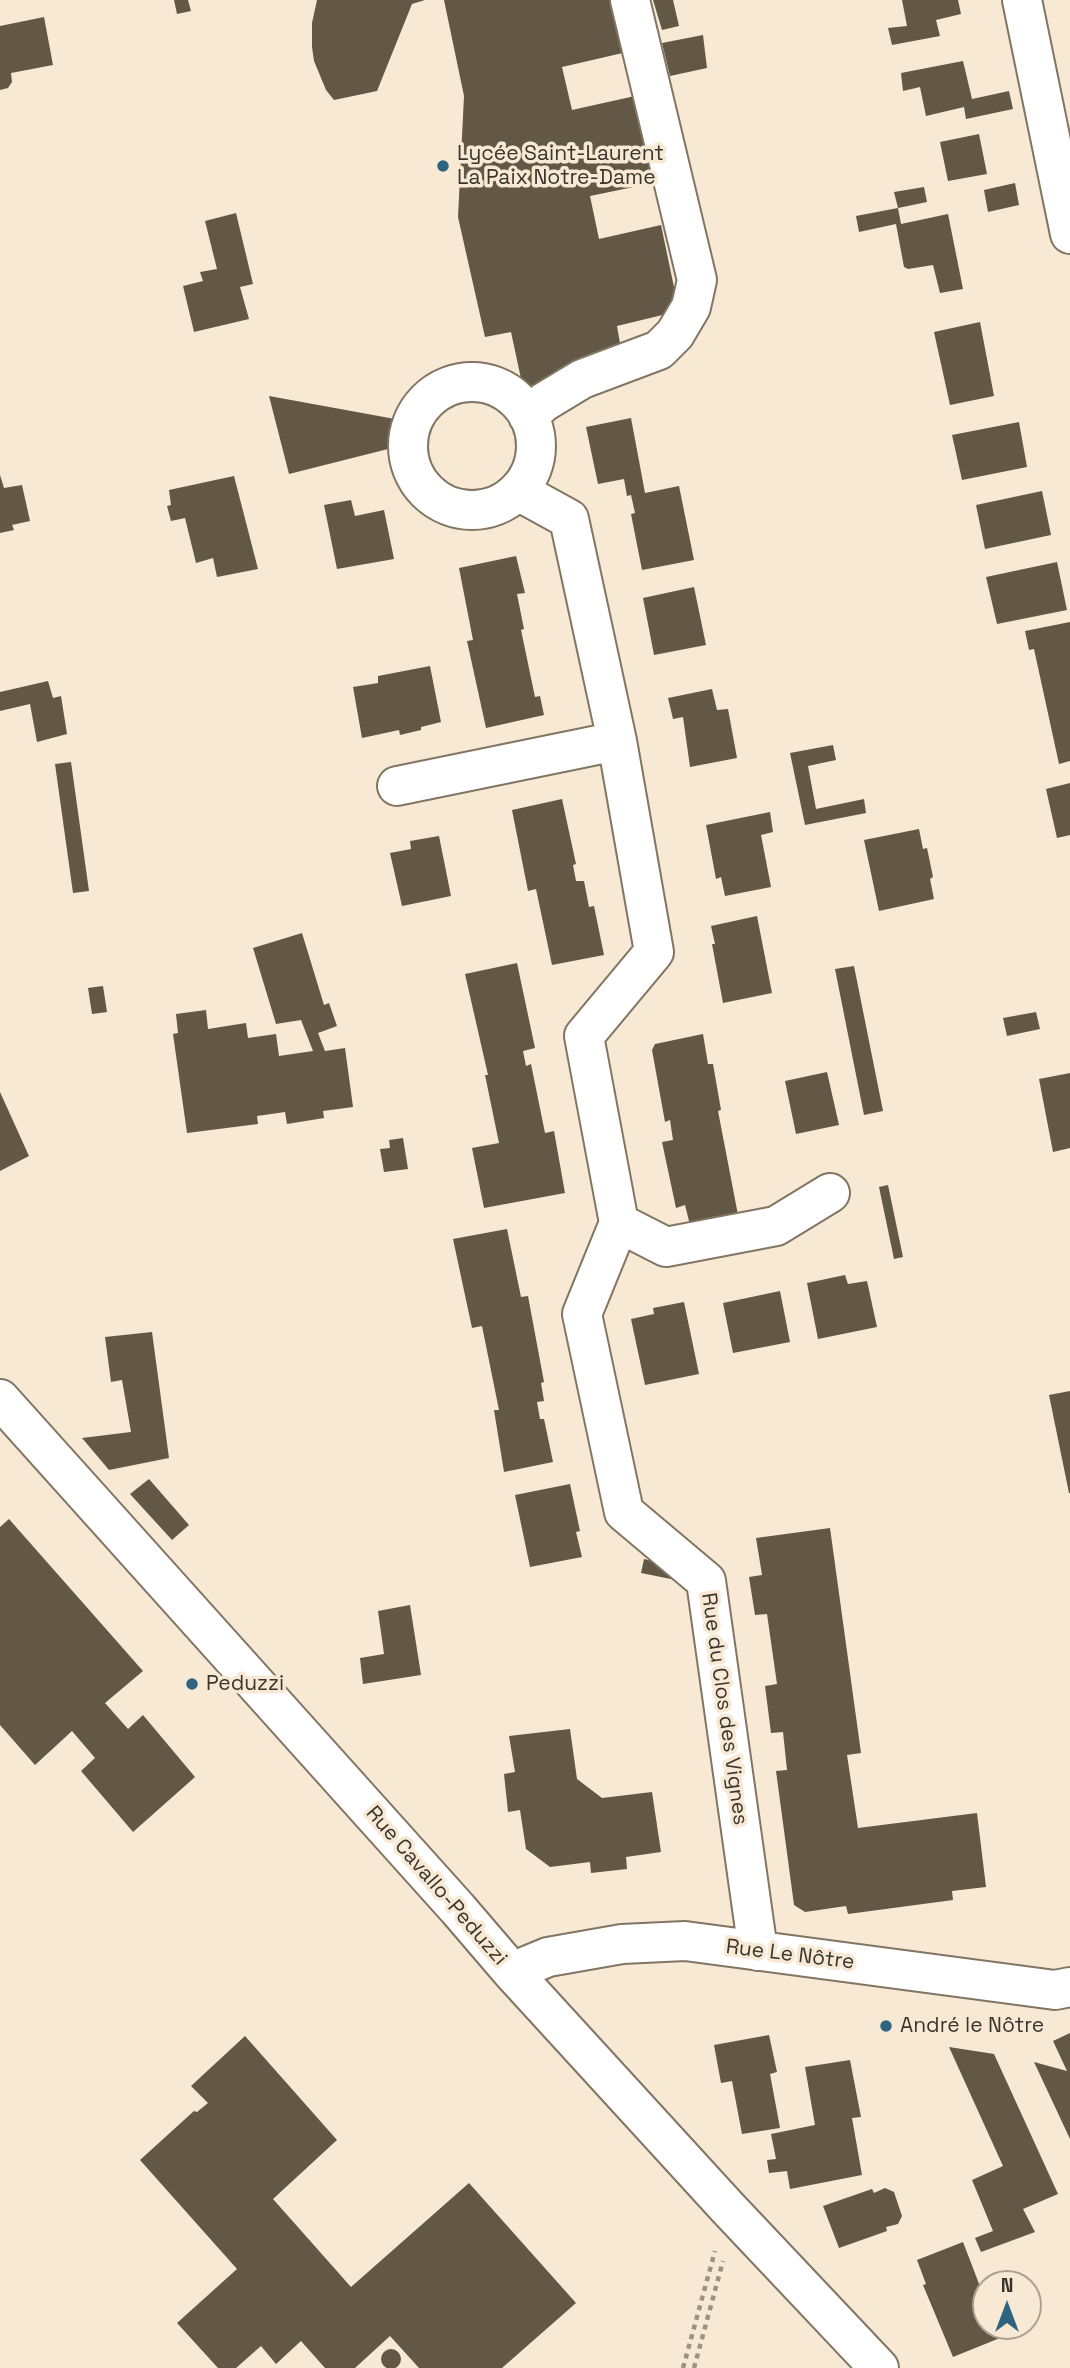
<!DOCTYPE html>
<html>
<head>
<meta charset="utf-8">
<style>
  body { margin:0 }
  #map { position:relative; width:1070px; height:2368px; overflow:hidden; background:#f7e9d4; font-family:"Space Grotesk",sans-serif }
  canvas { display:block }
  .north { position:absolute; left:972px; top:2270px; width:70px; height:70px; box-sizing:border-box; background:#f7e9d4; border:2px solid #aca191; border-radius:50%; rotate:0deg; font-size:19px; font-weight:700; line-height:28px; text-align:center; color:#3b352d }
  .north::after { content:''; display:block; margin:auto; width:24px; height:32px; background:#2f6480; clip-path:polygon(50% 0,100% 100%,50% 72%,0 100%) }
</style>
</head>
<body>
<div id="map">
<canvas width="1070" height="2368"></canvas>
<div class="north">N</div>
</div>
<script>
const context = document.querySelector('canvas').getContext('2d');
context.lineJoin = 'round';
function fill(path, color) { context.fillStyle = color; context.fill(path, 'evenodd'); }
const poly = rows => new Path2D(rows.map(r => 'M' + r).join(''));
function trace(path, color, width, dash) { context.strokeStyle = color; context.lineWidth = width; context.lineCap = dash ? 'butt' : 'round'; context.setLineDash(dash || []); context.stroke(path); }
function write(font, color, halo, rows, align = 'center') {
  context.font = font + ' "Space Grotesk",sans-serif'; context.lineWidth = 7; context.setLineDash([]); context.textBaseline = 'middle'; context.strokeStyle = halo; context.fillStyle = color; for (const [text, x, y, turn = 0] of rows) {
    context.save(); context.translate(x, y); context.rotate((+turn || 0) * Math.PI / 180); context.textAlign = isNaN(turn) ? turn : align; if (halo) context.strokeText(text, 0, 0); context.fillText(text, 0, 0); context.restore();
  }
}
const building = poly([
  [174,0,188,0,191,11,177,14],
  [317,0,425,0,412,4,377,91,334,100,326,90,314,61,312,47,312,23],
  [444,0,616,0,627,52,562,67,572,110,635,96,653,183,590,196,599,239,661,225,679,311,617,326,623,360,523,388,511,332,485,337,458,217,464,96],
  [653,0,673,0,679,26,662,30],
  [902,0,958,0,961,14,936,20,940,36,892,45,888,28,907,26],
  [44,17,53,65,11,73,12,82,8,88,0,90,0,26],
  [703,35,707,68,670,76,662,43],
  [963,61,972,99,1009,91,1013,109,966,119,964,107,926,116,920,87,903,91,901,73],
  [979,134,987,174,948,181,940,142],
  [1015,183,1019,205,988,212,984,190],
  [924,187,927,202,898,208,894,192],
  [898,208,901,224,948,214,963,289,940,293,933,265,908,269,904,267,896,224,859,232,856,216],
  [236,213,253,284,240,287,249,319,194,332,183,286,203,281,200,272,217,269,205,221],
  [980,322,994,396,950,405,934,332],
  [269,396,395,419,388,449,289,474],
  [631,418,645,493,679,486,694,560,642,570,631,514,635,513,631,495,627,496,624,479,598,484,586,427],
  [1019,422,1027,467,962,480,952,435],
  [0,475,4,488,22,485,30,521,12,525,14,530,0,533],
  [234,476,258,569,217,577,213,558,196,563,185,518,171,521,167,506,171,505,169,490],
  [1042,491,1051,535,985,549,976,505],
  [351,500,355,516,384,510,394,559,337,569,324,505],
  [516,556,525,593,517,594,524,629,521,630,535,697,540,696,544,715,486,728,467,641,473,640,459,568],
  [1057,562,1067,610,997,624,986,577],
  [694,587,706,645,654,655,643,598],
  [1070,622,1070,761,1059,764,1034,649,1029,650,1025,631],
  [430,666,441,722,421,727,421,730,400,735,399,730,362,738,353,687,378,683,378,676],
  [48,681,53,698,61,696,67,734,37,742,30,704,0,711,0,692],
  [712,689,717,710,728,709,737,758,690,767,683,717,673,719,668,698],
  [833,745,836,760,808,766,816,809,864,799,866,813,805,825,790,753],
  [71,762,89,891,73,893,55,764],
  [1070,783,1070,835,1057,838,1046,789],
  [562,799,576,864,573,865,576,881,584,881,589,907,594,906,604,955,552,965,536,889,528,891,512,810],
  [770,812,773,832,761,835,771,887,725,896,721,877,716,879,706,825],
  [919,829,923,849,927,848,933,877,930,879,934,899,879,911,864,840],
  [439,836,451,896,402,906,390,853,411,849,410,841],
  [757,916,772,993,723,1003,712,944,715,944,711,926],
  [302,933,324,1005,329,1003,337,1026,318,1033,325,1051,345,1048,353,1107,323,1111,324,1118,287,1124,285,1112,257,1116,258,1124,187,1133,173,1034,178,1033,176,1014,206,1010,208,1029,246,1023,248,1038,276,1034,279,1056,313,1051,301,1020,276,1024,253,948],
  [517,963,535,1048,523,1051,526,1066,531,1064,545,1133,554,1131,565,1193,484,1208,472,1148,499,1143,485,1075,488,1075,465,974],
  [854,966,883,1111,864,1115,835,969],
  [103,986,107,1012,92,1014,88,988],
  [1036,1012,1040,1029,1007,1036,1003,1018],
  [703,1034,708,1064,713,1064,721,1110,718,1111,738,1215,690,1225,685,1205,676,1208,662,1142,673,1140,670,1120,665,1122,652,1050,655,1044],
  [827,1072,839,1125,796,1134,785,1081],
  [1070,1073,1070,1148,1053,1152,1039,1079],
  [0,1092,29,1156,0,1171],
  [403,1138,408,1169,384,1172,380,1149,390,1148,389,1140],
  [888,1185,903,1257,894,1259,879,1187],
  [507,1229,521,1297,528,1296,544,1382,541,1383,544,1401,537,1402,540,1419,544,1419,553,1462,504,1472,494,1410,499,1410,482,1326,472,1328,453,1239],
  [845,1275,848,1284,867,1281,877,1327,818,1339,807,1283],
  [780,1291,790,1342,733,1353,723,1303],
  [684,1302,699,1374,645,1385,631,1319,654,1314,653,1308],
  [152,1332,169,1458,109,1470,82,1438,131,1432,122,1380,111,1382,105,1337],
  [1070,1391,1070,1493,1069,1493,1049,1395],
  [149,1479,189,1525,172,1540,130,1494],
  [570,1484,580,1531,576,1532,582,1557,530,1567,515,1495],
  [9,1519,143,1671,105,1703,128,1729,143,1715,195,1777,133,1832,81,1771,95,1758,72,1731,35,1765,0,1725,0,1527],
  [830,1528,861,1753,847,1755,858,1828,977,1813,986,1887,952,1891,953,1900,848,1914,846,1906,805,1912,794,1905,776,1771,787,1770,783,1732,771,1733,765,1686,777,1684,767,1614,755,1615,749,1577,762,1575,756,1538],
  [644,1559,674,1566,671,1579,641,1573],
  [410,1605,421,1675,363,1684,360,1658,384,1654,378,1611],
  [570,1729,577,1779,602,1798,652,1792,661,1852,626,1857,627,1869,591,1873,590,1862,550,1867,526,1849,520,1810,508,1812,504,1774,515,1772,509,1736],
  [1070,2033,1070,2139,1034,2062,1067,2071,1053,2041],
  [769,2035,777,2072,770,2074,780,2128,742,2134,732,2081,721,2083,714,2045],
  [245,2036,337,2140,273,2199,351,2287,469,2183,576,2303,502,2368,419,2368,390,2336,355,2368,325,2368,301,2341,276,2364,261,2346,236,2368,218,2368,177,2323,237,2269,140,2160,194,2111,197,2112,208,2103,191,2086],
  [949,2047,994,2054,1058,2194,1023,2209,1035,2232,981,2252,975,2238,993,2231,972,2180,1003,2166],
  [850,2060,861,2117,852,2118,862,2175,790,2189,787,2171,769,2173,767,2160,776,2159,771,2134,815,2125,805,2067],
  [885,2188,894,2192,902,2216,898,2224,886,2227,887,2231,839,2248,823,2206,872,2189,874,2193],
  [963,2242,986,2302,986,2326,995,2326,1000,2338,953,2357,923,2285,926,2284,917,2260],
  '381 2359a10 10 0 1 1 20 0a10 10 0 1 1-20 0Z'
]);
const path = poly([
  [683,2368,715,2251],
  [694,2368,723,2261]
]);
const minor = poly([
  [1022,0,1070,234],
  '408 446a64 64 0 1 1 128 0a64 64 0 1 1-128 0Z',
  [528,416,544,402,582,379,659,350,675,334,691,307,697,280,630,0],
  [518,491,569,519,617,741,654,952,584,1036,619,1223,582,1314,624,1512,706,1581,758,1951],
  [397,786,617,741],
  [619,1223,666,1247,776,1226,830,1193],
  [0,1399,458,1909,512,1972,727,2207,879,2368],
  [512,1972,548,1957,622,1944,685,1941,1055,1990,1070,1987]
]);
const markers = [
  [443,166,7,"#2f6480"],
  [192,1684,7,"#2f6480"],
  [886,2026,7,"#2f6480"]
];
const poiNames = [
  ["Lycée Saint-Laurent",457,154],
  ["La Paix Notre-Dame",457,178],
  ["Peduzzi",206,1684],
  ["André le Nôtre",900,2026]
];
const streetNames = [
  ["Rue du Clos des Vignes",724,1709,82],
  ["Rue Cavallo-Peduzzi",436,1886,49],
  ["Rue Le Nôtre",790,1955,7]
];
fill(building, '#635745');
trace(minor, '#827563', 42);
trace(path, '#9c9183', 4.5, [5, 5]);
trace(minor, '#fff', 38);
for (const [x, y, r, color] of markers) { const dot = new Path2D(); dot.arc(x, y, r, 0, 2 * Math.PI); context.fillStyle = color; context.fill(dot); trace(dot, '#f7e9d4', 2.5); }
write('21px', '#3b352d', '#f7e9d4', poiNames, 'left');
write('21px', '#3b352d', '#f7e9d4', streetNames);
</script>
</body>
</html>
